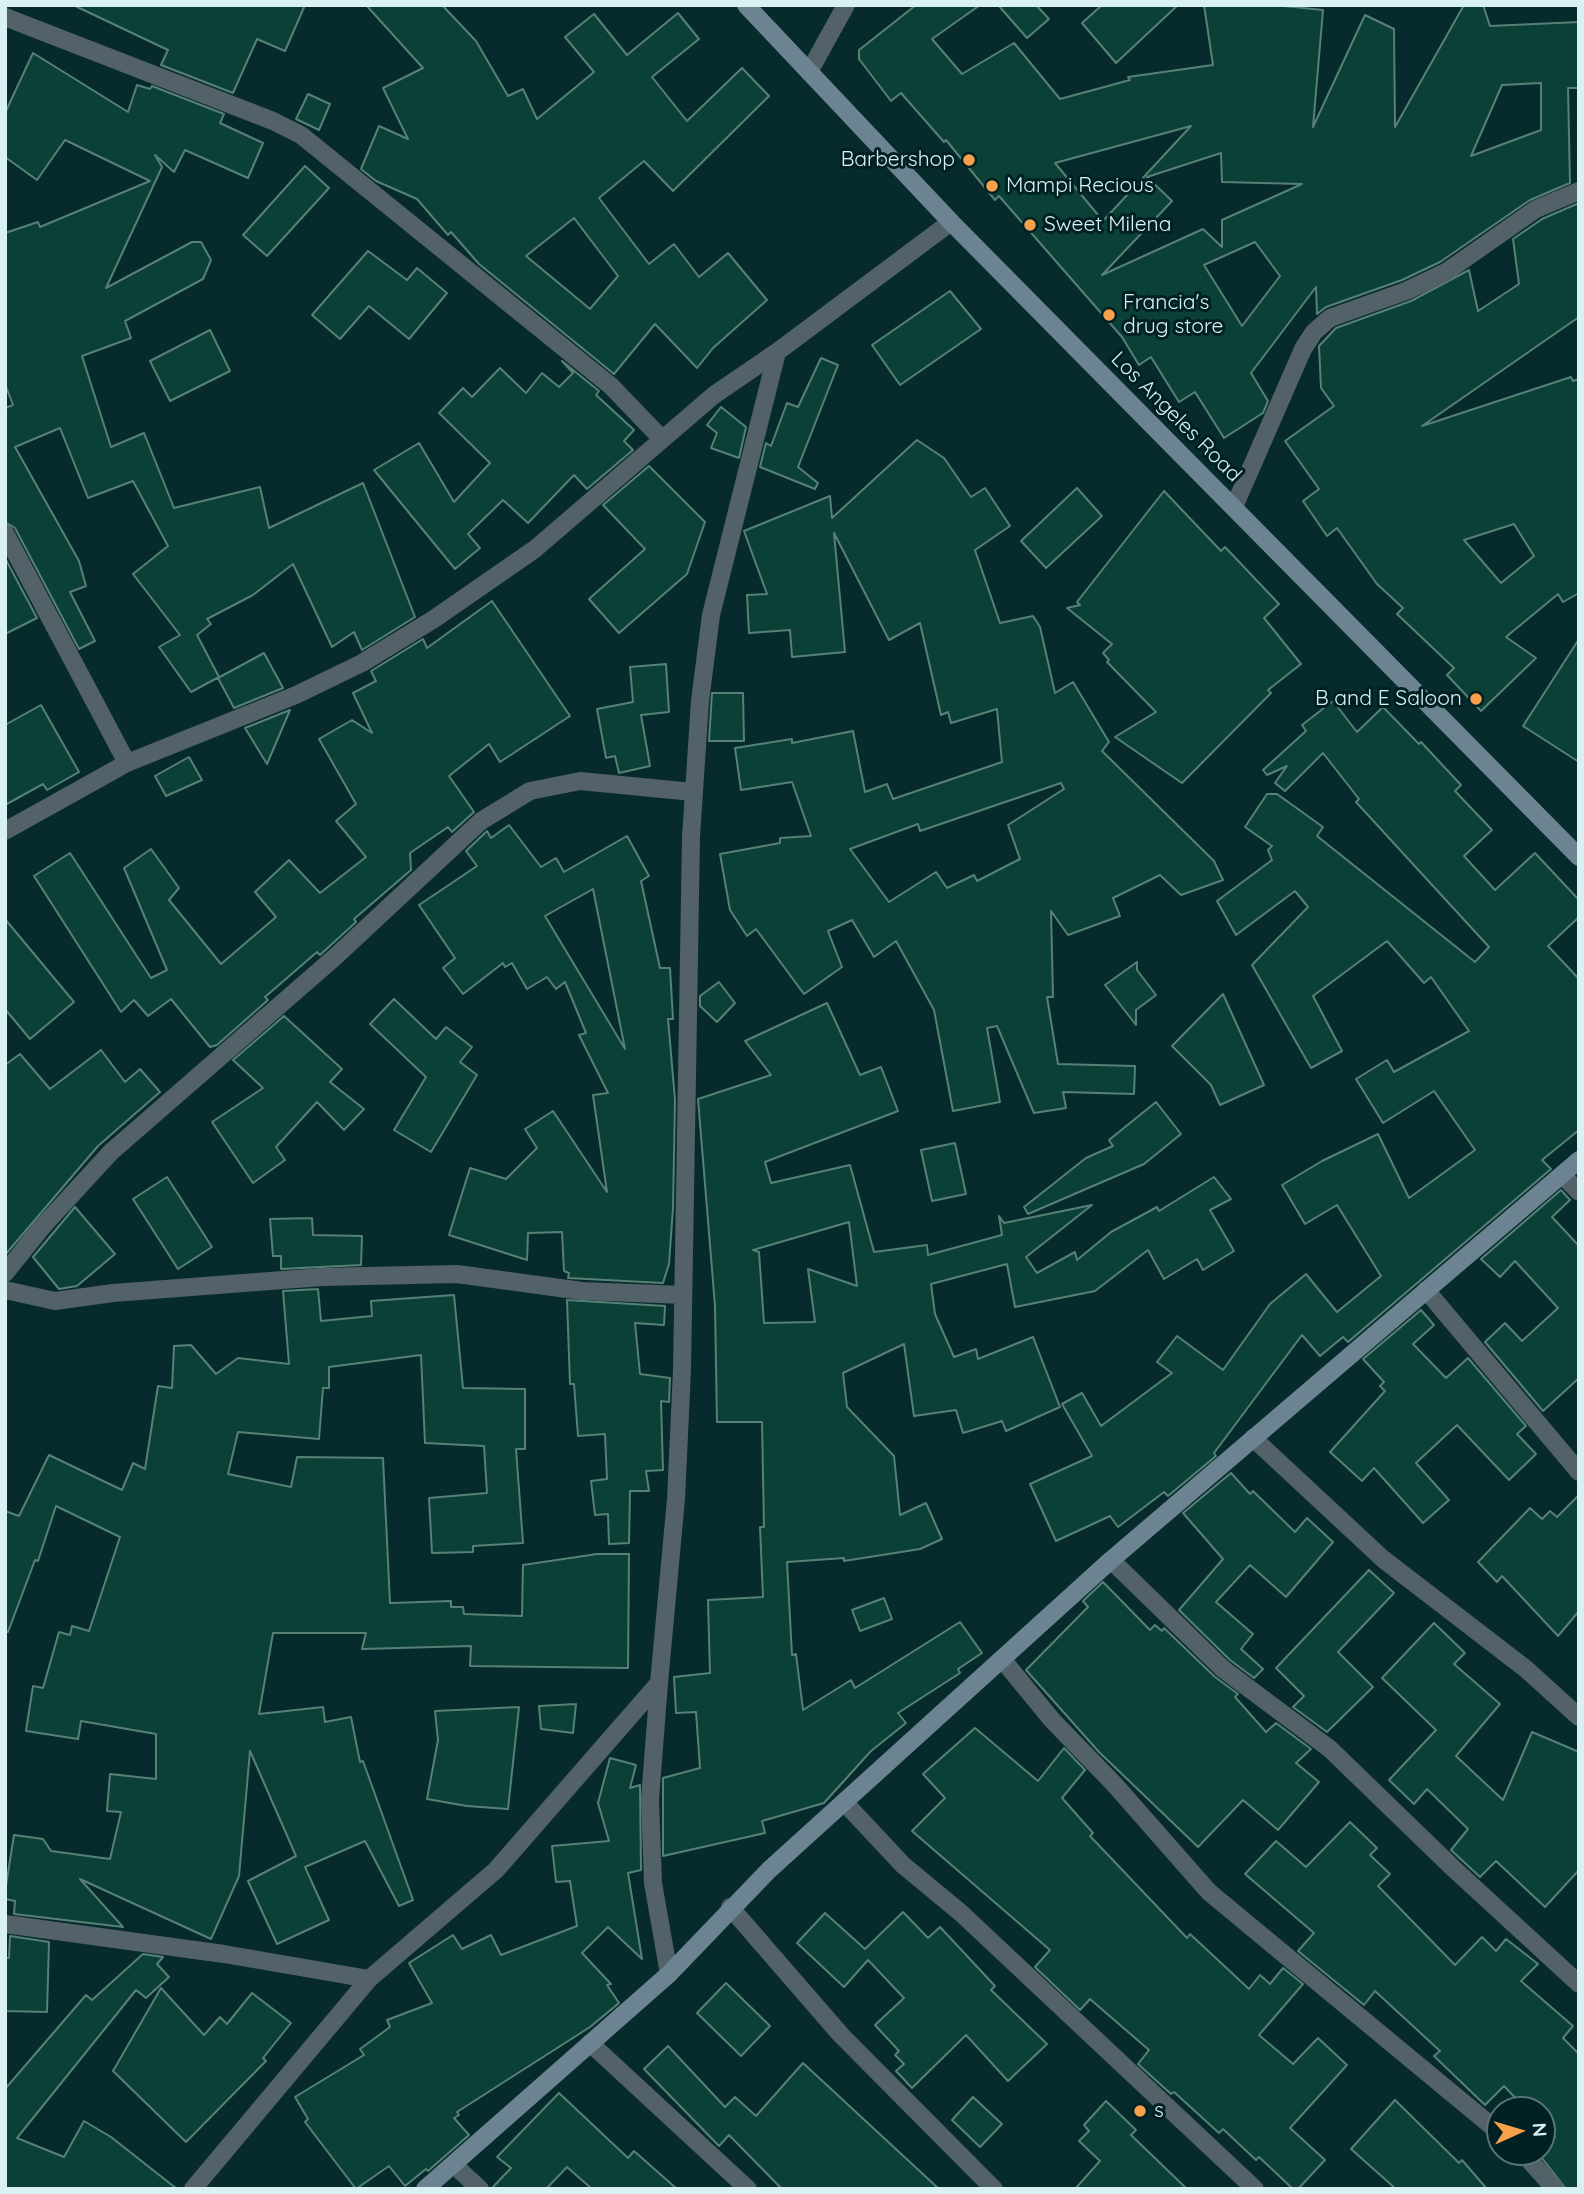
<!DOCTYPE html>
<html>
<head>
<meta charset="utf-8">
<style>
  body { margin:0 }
  #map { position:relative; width:1584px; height:2194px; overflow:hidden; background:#072a2d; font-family:Quicksand,sans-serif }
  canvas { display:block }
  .frame { position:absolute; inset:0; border:7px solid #daf1f3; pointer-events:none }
  .north { position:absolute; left:1486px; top:2096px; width:70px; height:70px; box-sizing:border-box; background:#002024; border:2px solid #577477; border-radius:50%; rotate:86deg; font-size:19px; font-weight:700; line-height:28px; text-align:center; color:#daf1f3 }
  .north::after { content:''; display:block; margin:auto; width:24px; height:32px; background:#f7a14a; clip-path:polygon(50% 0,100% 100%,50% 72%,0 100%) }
</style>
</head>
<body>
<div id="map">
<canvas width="1584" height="2194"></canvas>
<div class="frame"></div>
<div class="north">N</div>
</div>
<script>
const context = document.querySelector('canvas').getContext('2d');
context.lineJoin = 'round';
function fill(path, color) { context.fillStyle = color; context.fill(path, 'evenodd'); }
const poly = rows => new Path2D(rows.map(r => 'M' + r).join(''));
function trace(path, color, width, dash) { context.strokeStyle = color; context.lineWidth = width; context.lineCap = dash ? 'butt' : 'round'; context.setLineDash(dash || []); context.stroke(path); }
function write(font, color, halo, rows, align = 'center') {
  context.font = font + ' Quicksand,sans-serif'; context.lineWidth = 6; context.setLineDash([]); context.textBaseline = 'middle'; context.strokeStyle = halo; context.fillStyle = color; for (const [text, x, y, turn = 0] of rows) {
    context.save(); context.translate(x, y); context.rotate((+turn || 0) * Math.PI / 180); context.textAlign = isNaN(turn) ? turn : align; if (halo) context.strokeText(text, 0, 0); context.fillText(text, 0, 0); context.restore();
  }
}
const building = poly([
  [73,5,305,5,285,51,257,39,233,93,161,65,168,50,73,5],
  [366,5,442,5,476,41,508,96,523,89,537,119,594,72,565,37,594,14,627,55,678,13,699,39,652,77,687,121,742,68,769,96,673,191,644,161,599,198,649,264,674,244,699,277,728,253,767,300,713,348,697,368,655,324,614,374,479,264,451,232,448,235,417,199,376,181,361,169,379,126,408,139,383,88,423,68,366,5],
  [574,218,618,276,590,309,526,256,574,218],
  [916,5,980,5,932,39,962,74,1014,43,1060,99,1130,80,1128,77,1213,65,1204,5,1274,5,1323,10,1313,127,1365,15,1394,29,1395,127,1464,5,1483,5,1490,26,1579,22,1579,88,1568,88,1570,183,1530,200,1440,262,1402,280,1326,307,1317,314,1316,287,1251,373,1268,401,1263,413,1224,438,1195,392,1179,402,1151,357,1139,365,1122,337,999,196,995,200,946,140,944,142,901,93,891,101,859,59,859,50,916,5],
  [1541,83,1541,130,1471,156,1502,85,1541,83],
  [1191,126,1103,221,1055,163,1191,126],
  [1221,153,1222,182,1302,184,1222,220,1222,247,1203,229,1102,275,1172,201,1147,177,1221,153],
  [1255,242,1280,276,1242,326,1204,265,1255,242],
  [998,5,1036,5,1049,19,1027,38,998,5],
  [1102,5,1178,5,1116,63,1082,23,1102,5],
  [33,53,128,112,137,85,150,89,152,86,224,114,220,123,263,143,248,178,185,150,174,172,155,155,162,167,106,288,192,242,201,242,211,260,203,279,125,321,131,338,82,356,111,447,144,433,174,508,260,487,269,528,363,483,415,617,362,650,354,632,332,647,293,564,253,595,207,619,211,624,197,635,219,677,191,692,159,647,180,635,133,574,168,546,133,481,88,498,60,428,15,447,79,561,86,586,70,592,95,641,79,649,15,528,5,522,5,408,13,405,5,384,5,233,38,222,40,227,150,181,65,140,37,180,5,157,5,113,33,53],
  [308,94,330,104,319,130,296,119,308,94],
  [305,166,329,188,267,256,243,235,305,166],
  [1579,203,1579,317,1422,426,1571,377,1573,381,1579,379,1579,593,1563,602,1558,594,1506,637,1536,658,1481,711,1447,675,1454,668,1397,614,1403,608,1377,584,1337,528,1327,536,1303,501,1319,489,1285,441,1334,406,1321,388,1319,346,1336,328,1411,301,1469,270,1478,311,1519,284,1513,239,1542,219,1579,203],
  [1514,524,1534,556,1501,583,1464,540,1514,524],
  [368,251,407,280,417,268,447,293,409,339,369,306,340,339,312,315,368,251],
  [950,291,981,329,900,385,872,345,950,291],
  [210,330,230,371,170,401,150,361,210,330],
  [821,358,838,365,798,467,818,483,815,489,760,467,766,443,771,446,787,403,798,407,821,358],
  [562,361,599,391,596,395,634,430,624,441,633,450,587,489,574,475,528,523,503,500,468,534,480,548,455,569,374,470,419,443,454,502,490,463,439,413,463,388,472,397,500,368,526,393,542,373,559,387,573,373,562,361],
  [721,407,746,427,739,458,711,448,717,433,707,425,721,407],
  [917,440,944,458,971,497,985,488,1010,526,975,550,1000,623,1033,616,1040,627,1055,693,1073,682,1109,742,1102,751,1214,861,1223,880,1181,895,1160,875,1113,898,1120,916,1068,935,1051,911,1053,997,1047,997,1058,1064,1135,1066,1134,1094,1063,1092,1066,1108,1034,1113,997,1026,987,1028,1000,1102,953,1111,934,1010,896,941,874,957,852,920,828,931,842,967,804,994,756,929,747,936,730,910,720,854,780,843,780,838,811,836,792,782,741,790,735,748,792,739,792,743,853,731,865,792,887,784,893,799,1002,762,997,709,951,723,948,712,941,715,920,623,889,640,834,533,845,652,792,657,790,630,749,633,747,595,767,594,744,531,830,496,832,518,917,440],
  [1061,783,1064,789,1008,825,1020,859,977,881,974,875,947,888,936,872,889,902,850,849,918,824,920,831,1061,783],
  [649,466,705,522,687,574,619,633,589,599,645,549,603,505,649,466],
  [1077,488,1102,516,1046,568,1021,541,1077,488],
  [1164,491,1221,551,1225,547,1279,604,1264,618,1301,664,1268,690,1271,693,1182,783,1115,737,1156,712,1107,662,1109,660,1103,653,1112,644,1067,608,1080,605,1077,602,1164,491],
  [5,558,37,618,5,634,5,558],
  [492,601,570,716,500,762,489,744,449,776,474,812,452,832,448,827,410,853,411,870,354,919,356,922,320,955,317,952,265,997,268,1000,217,1045,210,1047,171,999,148,1016,134,1000,121,1012,34,876,70,853,151,978,167,970,124,868,151,849,179,888,169,900,221,964,276,917,255,892,289,860,320,893,366,857,336,821,356,804,319,739,352,720,372,733,353,693,376,681,371,671,423,639,427,648,492,601],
  [1579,639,1579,762,1523,726,1579,639],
  [264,653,283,688,234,708,218,678,264,653],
  [666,664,669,712,641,715,650,766,619,773,615,756,606,758,597,709,633,702,630,667,666,664],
  [712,693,743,693,744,741,709,741,712,693],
  [1333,701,1357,732,1383,707,1419,744,1421,742,1461,785,1455,791,1492,830,1464,856,1495,890,1535,853,1579,900,1579,917,1548,946,1579,979,1579,1130,1542,1160,1551,1169,1348,1342,1343,1337,1320,1356,1302,1335,1214,1453,1216,1456,1168,1496,1164,1492,1118,1527,1110,1516,1056,1541,1030,1484,1092,1456,1062,1404,1082,1393,1101,1426,1172,1373,1157,1362,1177,1336,1223,1370,1270,1304,1306,1274,1337,1312,1381,1276,1337,1205,1305,1224,1282,1185,1322,1161,1378,1134,1409,1198,1475,1150,1434,1091,1383,1123,1356,1079,1387,1060,1394,1072,1469,1031,1431,977,1424,983,1387,941,1313,996,1342,1051,1311,1068,1252,965,1308,907,1295,891,1236,935,1217,901,1272,860,1268,850,1272,846,1245,827,1267,794,1277,794,1323,827,1317,836,1475,962,1489,947,1356,802,1359,799,1323,753,1285,791,1275,783,1287,766,1267,775,1263,770,1306,731,1302,725,1333,701],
  [41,705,79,772,47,790,43,784,5,805,5,725,41,705],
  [290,710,267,764,245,728,290,710],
  [189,757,202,780,166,796,155,776,189,757],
  [509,825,541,867,556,858,564,872,627,836,649,876,641,881,660,968,670,968,673,1019,668,1019,675,1100,673,1208,669,1264,663,1283,568,1278,569,1273,564,1271,562,1232,528,1233,527,1260,449,1235,470,1168,506,1179,537,1148,525,1129,553,1111,607,1192,593,1095,608,1093,579,1035,586,1033,565,982,556,989,547,977,527,989,512,963,505,967,503,963,463,994,443,968,455,958,419,905,477,866,466,851,487,831,491,838,509,825],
  [593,889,625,1049,545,916,593,889],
  [5,919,74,1002,30,1039,5,1009,5,919],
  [1137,962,1137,970,1156,995,1136,1010,1136,1025,1105,985,1137,962],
  [719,982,735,1003,717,1022,700,1006,700,996,719,982],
  [1223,994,1264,1085,1220,1105,1211,1085,1172,1046,1223,994],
  [394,999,436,1039,446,1027,472,1047,460,1062,477,1075,431,1152,394,1130,426,1077,370,1024,394,999],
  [827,1003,860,1075,881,1067,898,1111,765,1162,771,1183,850,1165,874,1252,927,1245,928,1255,1002,1235,999,1216,1004,1223,1092,1205,1026,1257,1037,1273,1075,1252,1077,1260,1111,1232,1157,1207,1159,1211,1214,1177,1231,1199,1210,1210,1234,1251,1203,1270,1197,1259,1164,1279,1148,1250,1095,1291,1015,1307,1007,1264,931,1284,935,1314,954,1357,976,1349,978,1359,1033,1337,1060,1407,1006,1431,1002,1421,963,1433,956,1410,914,1416,904,1344,843,1373,847,1407,894,1456,900,1515,926,1503,942,1539,920,1549,844,1561,844,1558,787,1562,792,1655,796,1654,803,1710,851,1680,855,1688,960,1622,982,1653,958,1669,960,1673,898,1713,906,1723,871,1751,824,1803,762,1821,765,1833,663,1856,663,1778,700,1768,696,1712,676,1713,674,1677,710,1673,708,1600,763,1597,760,1527,764,1527,762,1422,717,1422,715,1306,698,1099,771,1075,745,1041,827,1003],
  [849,1222,857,1286,808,1269,815,1322,764,1323,759,1252,753,1250,849,1222],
  [284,1016,342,1069,330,1082,364,1109,344,1130,317,1102,276,1147,285,1160,253,1183,212,1122,263,1088,233,1060,284,1016],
  [101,1050,125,1082,140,1069,160,1092,98,1146,5,1255,5,1065,20,1054,50,1089,101,1050],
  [1156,1102,1181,1134,1144,1164,1028,1214,1024,1207,1086,1158,1113,1146,1109,1140,1156,1102],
  [955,1143,966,1194,932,1201,921,1150,955,1143],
  [167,1177,212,1247,178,1269,133,1199,167,1177],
  [1561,1190,1570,1200,1552,1217,1579,1246,1579,1378,1543,1411,1485,1342,1505,1323,1522,1341,1558,1308,1515,1261,1500,1277,1481,1259,1561,1190],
  [75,1207,115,1254,77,1286,59,1289,33,1257,75,1207],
  [312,1218,313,1235,362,1236,361,1265,281,1269,281,1256,273,1256,270,1219,312,1218],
  [318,1289,321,1321,372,1316,371,1301,454,1295,463,1388,525,1389,525,1449,516,1449,523,1543,473,1546,473,1552,432,1553,429,1498,487,1493,484,1446,425,1443,421,1355,329,1367,329,1388,323,1388,319,1439,238,1432,228,1474,291,1487,297,1457,383,1458,390,1603,451,1601,451,1607,463,1607,464,1614,522,1616,523,1565,597,1554,629,1554,628,1668,470,1666,471,1646,362,1649,366,1633,273,1633,259,1714,323,1707,325,1722,351,1717,360,1762,363,1761,413,1900,399,1906,365,1841,305,1867,329,1920,277,1944,248,1881,296,1856,250,1751,239,1876,211,1939,80,1879,123,1927,14,1914,15,1901,5,1899,5,1892,14,1835,43,1839,51,1851,110,1859,121,1812,107,1811,110,1774,156,1779,156,1734,81,1721,78,1739,26,1731,33,1686,43,1688,59,1632,70,1635,72,1626,89,1631,120,1537,56,1506,38,1561,35,1560,8,1632,5,1632,5,1511,19,1516,49,1455,122,1490,133,1463,145,1469,158,1386,172,1388,174,1346,191,1345,216,1374,238,1358,289,1364,283,1291,318,1289],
  [567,1300,665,1306,664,1325,635,1323,640,1374,670,1378,669,1402,661,1401,663,1470,646,1471,649,1491,630,1491,629,1543,609,1544,608,1514,595,1515,591,1481,607,1479,605,1434,578,1436,574,1384,570,1384,567,1300],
  [1421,1310,1434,1325,1413,1344,1446,1378,1468,1358,1526,1426,1517,1434,1536,1454,1509,1480,1457,1425,1416,1463,1449,1500,1423,1523,1374,1468,1362,1481,1330,1452,1385,1391,1380,1386,1384,1382,1363,1359,1421,1310],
  [1231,1473,1250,1494,1253,1491,1295,1532,1307,1518,1333,1542,1286,1597,1250,1565,1216,1602,1253,1634,1241,1649,1263,1669,1254,1678,1230,1660,1179,1610,1223,1559,1183,1513,1231,1473],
  [1579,1495,1579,1611,1558,1636,1502,1576,1497,1582,1478,1562,1530,1508,1542,1519,1550,1511,1557,1517,1579,1495],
  [1369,1570,1394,1593,1338,1652,1373,1687,1327,1732,1293,1707,1304,1696,1276,1668,1369,1570],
  [1103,1582,1150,1630,1155,1625,1162,1631,1164,1628,1215,1677,1238,1694,1235,1697,1266,1732,1276,1723,1311,1749,1296,1763,1319,1782,1278,1830,1243,1800,1198,1847,1099,1752,1026,1670,1088,1607,1083,1601,1103,1582],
  [884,1598,892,1619,860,1631,852,1610,884,1598],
  [1434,1623,1465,1653,1454,1664,1500,1704,1456,1756,1503,1800,1532,1732,1579,1752,1579,1870,1545,1907,1496,1861,1480,1877,1451,1850,1468,1829,1427,1789,1414,1804,1389,1780,1436,1730,1382,1678,1434,1623],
  [576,1704,573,1733,541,1729,539,1706,576,1704],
  [519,1707,508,1809,467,1806,427,1799,438,1740,435,1711,519,1707],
  [975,1728,1038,1781,1064,1748,1085,1770,1062,1798,1093,1833,1090,1836,1187,1938,1190,1934,1249,1989,1260,1975,1270,1984,1283,1968,1303,1984,1259,2035,1293,2064,1318,2038,1347,2065,1290,2128,1325,2160,1298,2189,1293,2189,1259,2157,1256,2160,1223,2129,1219,2133,1174,2092,1171,2094,1138,2064,1149,2050,1090,1999,1080,2010,1035,1967,1050,1950,912,1831,945,1798,923,1774,975,1728],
  [610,1758,636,1765,630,1788,640,1785,641,1870,628,1873,642,1959,608,1927,582,1953,611,1984,607,1985,619,2003,590,2027,457,2112,459,2115,454,2118,469,2135,428,2171,426,2169,405,2186,389,2166,356,2189,305,2122,308,2119,295,2097,364,2055,360,2049,390,2027,387,2020,432,2003,409,1963,453,1935,462,1949,491,1935,501,1955,577,1926,570,1881,556,1882,552,1846,609,1841,598,1803,610,1758],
  [1350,1822,1377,1848,1370,1855,1390,1874,1378,1886,1455,1965,1482,1937,1496,1951,1506,1939,1538,1964,1521,1981,1573,2026,1563,2038,1579,2054,1579,2189,1566,2189,1538,2153,1555,2137,1542,2125,1542,2110,1527,2110,1504,2086,1485,2105,1434,2056,1440,2051,1375,1991,1364,2005,1298,1951,1314,1933,1245,1874,1276,1841,1306,1867,1350,1822],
  [903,1912,928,1938,940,1927,995,1986,991,1990,1047,2044,1008,2081,966,2035,912,2088,896,2071,904,2064,895,2055,899,2051,875,2025,904,1998,868,1960,844,1987,797,1943,825,1913,865,1949,903,1912],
  [10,1936,49,1942,47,2012,5,2011,5,1958,9,1958,10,1936],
  [143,1954,163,1957,157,1964,169,1977,146,1998,136,1990,17,2138,64,2157,84,2121,111,2137,177,2189,5,2189,5,2089,86,1995,92,2000,143,1954],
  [726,1983,770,2026,741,2056,697,2013,726,1983],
  [161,1988,204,2035,220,2017,227,2024,252,1993,291,2023,263,2058,266,2061,186,2142,113,2071,161,1988],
  [668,2046,725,2107,735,2097,756,2116,803,2063,939,2189,782,2189,729,2135,719,2146,644,2069,668,2046],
  [559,2093,628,2158,634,2151,677,2189,592,2189,567,2167,546,2189,491,2189,511,2168,497,2157,559,2093],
  [973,2097,1002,2124,980,2147,952,2120,973,2097],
  [1395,2100,1459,2163,1462,2160,1487,2189,1396,2189,1351,2149,1395,2100],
  [1106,2101,1136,2130,1131,2135,1187,2189,1075,2189,1100,2161,1079,2141,1089,2131,1084,2125,1106,2101]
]);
const street = poly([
  [5,17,273,121,301,135,611,386,661,438],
  [809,72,846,5],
  [1234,507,1303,349,1314,332,1330,318,1406,291,1446,272,1536,209,1579,191],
  [5,533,127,763],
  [5,831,127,763,296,695,362,663,434,619,535,549,714,395,777,352],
  [1562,1175,1579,1192],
  [5,1273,42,1227,111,1152,335,957,481,821,530,791,580,781,693,792],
  [5,1290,55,1301,113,1293,322,1277,457,1274,582,1291,683,1295],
  [1426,1290,1579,1472],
  [1253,1438,1383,1559,1526,1669,1579,1717],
  [1111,1560,1223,1669,1330,1749,1454,1869,1579,1984],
  [1002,1659,1052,1720,1115,1785,1209,1892,1500,2133],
  [659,1683,650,1799,653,1883,669,1974],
  [844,1802,903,1865,961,1913,1255,2189],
  [730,1907,841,2035,994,2189],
  [5,1924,224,1954,369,1979],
  [590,2043,748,2189],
  [1522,2152,1555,2189],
  [454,2165,480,2189],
  [193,2189,369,1979,496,1870,659,1683,676,1499,682,1370,691,837,700,701,711,615,777,352,951,222]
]);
const secondary = poly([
  [746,5,951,222,1579,857],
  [425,2189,669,1974,769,1870,1111,1560,1579,1160]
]);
const markers = [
  [969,160,7,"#f7a14a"],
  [992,186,7,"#f7a14a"],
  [1030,225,7,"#f7a14a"],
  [1109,315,7,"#f7a14a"],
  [1476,699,7,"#f7a14a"],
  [1140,2111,7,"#f7a14a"]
];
const poiNames = [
  ["Barbershop",955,160,"right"],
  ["Mampi Recious",1006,186],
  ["Sweet Milena",1044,225],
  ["Francia's",1123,303],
  ["drug store",1123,327],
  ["B and E Saloon",1462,699,"right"],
  ["s",1154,2111]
];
const streetNames = [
  ["Los Angeles Road",1176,417,45]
];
fill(building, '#0b4036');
trace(building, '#578076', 2);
trace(street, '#536169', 18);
trace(secondary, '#6c8391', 18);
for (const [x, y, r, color] of markers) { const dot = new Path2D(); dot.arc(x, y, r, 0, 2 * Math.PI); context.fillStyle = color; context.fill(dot); trace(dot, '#002024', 2.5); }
write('21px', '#daf1f3', '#002024', poiNames, 'left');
write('21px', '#daf1f3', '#002024', streetNames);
</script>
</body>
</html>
